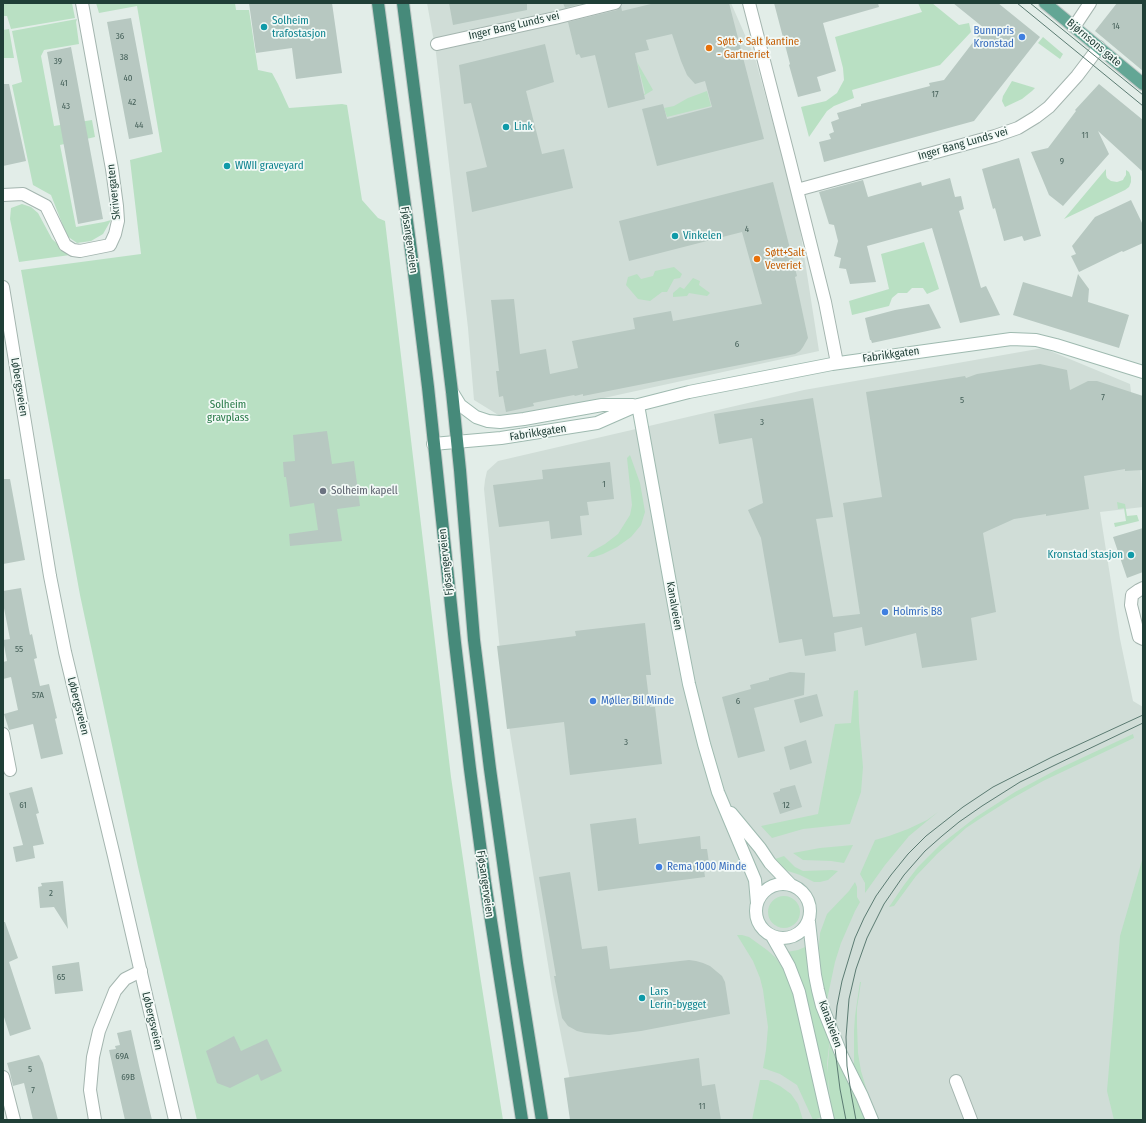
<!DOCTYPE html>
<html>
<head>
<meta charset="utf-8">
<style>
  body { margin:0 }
  #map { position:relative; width:1146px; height:1123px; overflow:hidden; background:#e2ede8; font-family:"Fira Sans Condensed",sans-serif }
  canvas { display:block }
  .frame { position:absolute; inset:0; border:4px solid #203f37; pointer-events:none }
</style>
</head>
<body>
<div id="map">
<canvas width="1146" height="1123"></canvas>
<div class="frame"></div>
</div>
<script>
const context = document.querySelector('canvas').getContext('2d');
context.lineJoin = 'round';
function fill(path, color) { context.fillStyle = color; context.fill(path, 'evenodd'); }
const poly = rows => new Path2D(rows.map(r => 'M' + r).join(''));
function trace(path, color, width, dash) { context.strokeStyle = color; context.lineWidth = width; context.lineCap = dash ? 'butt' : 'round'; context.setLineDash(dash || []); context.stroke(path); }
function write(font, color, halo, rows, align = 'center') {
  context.font = font + ' "Fira Sans Condensed",sans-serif'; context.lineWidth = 3.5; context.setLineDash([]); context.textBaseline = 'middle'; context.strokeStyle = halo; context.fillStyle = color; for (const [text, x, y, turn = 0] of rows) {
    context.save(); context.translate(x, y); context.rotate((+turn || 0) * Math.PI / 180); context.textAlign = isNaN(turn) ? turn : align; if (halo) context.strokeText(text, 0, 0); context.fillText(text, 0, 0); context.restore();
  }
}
const built = poly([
  [427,3,731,3,755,58,797,210,819,351,549,410,500,416,474,400,468,328,436,53],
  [1043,348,1130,384,1139,452,1143,507,1100,512,1120,639,1133,701,1143,707,1143,1120,578,1120,553,995,510,733,499,641,484,489,485,480,487,471,498,461,804,390]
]);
const green = poly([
  [3,3,28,3,28,4,40,3,72,3,75,18,11,29,7,16,3,16],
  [96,3,235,3,236,10,249,10,258,70,272,73,278,84,289,108,342,104,347,105,362,200,378,218,385,221,451,777,480,975,503,1120,197,1120,138,867,80,595,21,270,141,254,130,160,162,152,137,6,99,13],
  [918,3,932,3,959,25,969,23,971,32,940,65,852,90,854,98,834,106,827,111,809,137,801,107,826,101,837,93,844,80,843,68,835,37,922,12],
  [77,19,76,22,79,44,44,50,41,56,54,126,92,120,95,137,60,145,76,227,104,222,111,220,103,234,91,241,77,243,67,236,51,195,33,185,12,85,22,82,12,31],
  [9,29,14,58,3,58,3,30],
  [1043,37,1063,54,1060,59,1038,43],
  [637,62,653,90,643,96,645,93],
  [1012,81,1035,88,1032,91,1022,99,1005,107,1002,101,1003,96],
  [707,91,711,106,667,117,664,108,674,106,688,98],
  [1106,169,1106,175,1107,178,1111,181,1117,182,1123,180,1124,178,1126,175,1126,170,1129,172,1131,177,1131,182,1129,187,1125,190,1064,219],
  [22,204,31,207,38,213,52,239,70,255,19,262,10,219,11,208],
  [924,242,939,289,927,294,923,288,912,288,907,293,898,293,892,298,889,306,852,315,849,301,889,289,881,254],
  [674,267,682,274,680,278,674,279,667,292,662,292,650,301,638,299,626,285,628,277,637,274,641,279,653,276,655,271],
  [693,278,700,281,699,285,710,293,707,296,689,293,687,296,673,297,673,293,680,287,684,289],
  [630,455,640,483,643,500,645,512,641,525,631,537,617,547,603,554,594,557,587,557,591,552,605,544,618,534,630,515,632,505,627,458],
  [1117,502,1125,504,1127,516,1137,515,1139,521,1115,527,1114,523,1126,521,1124,508,1118,509],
  [858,690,859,722,863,767,861,792,850,824,803,829,772,838,761,826,818,814,835,724,851,723,854,691],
  [1133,734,1134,738,1043,781,1011,799,984,816,966,828,937,854,916,876,894,906,889,907,904,885,918,867,940,845,976,817,1015,792,1056,770],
  [938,812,909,836,885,865,865,893,865,883,860,874,875,840,889,836,908,829,927,820],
  [853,845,844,863,831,861,803,860,793,853,820,848],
  [784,856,795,867,803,871,832,870,838,871,828,880,820,882,814,882,800,875,788,871,780,866,775,859],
  [1143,857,1143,1120,1114,1120,1107,1091,1120,936],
  [855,882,857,887,857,897,860,902,855,911,841,943,835,962,827,1000,823,986,820,962,819,945,820,933,827,914,849,891],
  '768 912a16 16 0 1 1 32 0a16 16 0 1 1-32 0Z',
  [737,935,742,935,749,937,767,950,776,958,786,974,795,997,822,1117,813,1120,797,1085,780,1074,763,1068,766,1050,768,1027,763,990,760,978,753,961],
  [805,947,807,948,807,965,813,992,830,1038,827,1064,827,1073,830,1041,866,1120,833,1120,830,1100,828,1074,829,1100,803,985,795,965,787,952,798,950],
  [860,982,861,982,857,1008,857,1025,858,1053,861,1071,871,1104,853,1067,853,1063,854,1063,854,1031,855,1016],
  [760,1080,768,1080,780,1086,791,1094,798,1104,803,1120,752,1120]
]);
const building = poly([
  [249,3,332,3,342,73,296,79,292,48,256,53],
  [449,3,527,3,527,10,453,25],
  [563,3,584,3,565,8],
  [655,3,729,3,764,139,657,166,642,109,663,104,667,119,712,107,705,81,695,84,687,75,681,61,672,34,646,40,649,50,635,53,645,99,608,108,595,55,581,58,579,54,576,55,568,22,617,10,621,6,622,11],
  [774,3,878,3,879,7,823,23,836,71,817,77,821,91,798,97,789,65,790,64],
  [953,3,998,3,1040,37,974,121,824,162,819,142,831,139,829,134,834,132,831,122,839,119,837,113,861,106,861,104,930,86,929,83,944,80,984,28],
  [1117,3,1143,3,1143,71,1095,31],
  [131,18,153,134,129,139,107,22],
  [545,44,554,82,526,91,542,154,564,149,573,188,472,212,466,172,487,167,471,103,464,104,459,65],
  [71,47,103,219,78,224,47,52],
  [3,84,9,84,26,161,3,166],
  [1099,84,1143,120,1143,172,1098,131,1109,154,1063,206,1049,195,1031,152,1048,148,1076,111,1075,110],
  [1019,158,1041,236,1024,241,1022,236,1004,241,995,208,993,209,982,169],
  [950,178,955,197,961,196,964,209,959,211,981,288,986,286,1000,315,960,323,932,228,867,246,876,282,850,284,846,269,839,268,841,258,834,256,838,241,834,225,829,224,819,192,863,180,868,197,921,182,922,186],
  [773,182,797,276,795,277,808,338,803,347,800,351,795,354,583,396,583,394,575,396,574,395,533,403,534,406,506,412,503,396,499,397,496,371,499,371,491,300,514,299,520,354,546,349,550,374,578,368,572,341,635,329,633,318,671,311,673,321,762,304,742,232,629,261,619,221],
  [1131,200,1143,225,1143,243,1123,252,1122,251,1079,272,1071,256,1076,254,1072,246,1095,217],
  [1078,274,1089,289,1088,302,1129,315,1119,348,1013,315,1023,282,1072,297],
  [929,304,941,328,872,343,871,340,870,340,865,318,895,310],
  [1040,364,1067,370,1070,390,1088,381,1097,381,1143,396,1143,470,1125,471,1125,469,1084,476,1089,509,1046,516,1046,514,1014,519,983,533,996,612,971,618,977,660,922,668,916,633,865,646,862,627,834,633,836,651,805,656,802,639,779,643,761,538,748,510,763,503,752,438,719,444,714,414,813,398,833,517,816,519,833,617,860,614,843,503,882,497,866,392,965,376,966,378,977,374],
  [327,431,332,464,354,461,360,506,337,509,342,541,290,546,289,534,318,530,314,503,290,507,286,477,284,477,283,462,295,461,293,435],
  [610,462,614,499,587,502,589,515,580,516,582,535,551,539,549,521,499,527,493,485,543,479,542,470],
  [3,479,10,479,25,560,3,564],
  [1143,528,1143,572,1127,578,1113,537],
  [21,588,30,635,32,634,37,658,34,659,40,686,49,684,57,718,55,719,63,754,41,759,33,724,9,730,4,714,18,710,11,677,3,679,3,662,7,661,3,640,10,639,3,603,3,591],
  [645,623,651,675,646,675,650,707,655,707,662,764,570,775,564,722,507,729,497,646,576,636,575,631],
  [790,672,805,673,804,695,754,708,765,751,738,758,722,697,751,689,750,685,769,680,769,678],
  [817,694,823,716,800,723,794,700],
  [806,740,812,763,790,770,784,747],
  [795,785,802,807,780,814,773,793,780,791,780,789],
  [32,787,39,813,36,814,44,844,33,846,35,858,16,862,13,847,23,845,9,793],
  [636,818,639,844,700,836,701,849,707,849,710,870,704,870,705,877,598,891,590,824],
  [570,872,582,949,607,946,610,969,689,960,696,961,703,963,710,966,722,976,725,982,730,1014,641,1031,609,1035,585,1033,577,1031,568,1026,562,1018,561,1013,554,976,556,976,539,877],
  [63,881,68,929,54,907,40,908,38,887,42,886,41,883],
  [3,922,5,922,18,958,9,962,31,1029,10,1036,3,1014],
  [79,962,83,991,55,994,52,966],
  [131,1030,139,1066,152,1120,125,1120,109,1050,116,1049,115,1046,120,1045,117,1033],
  [234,1036,241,1051,267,1039,282,1071,261,1081,258,1074,230,1088,217,1083,206,1051],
  [39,1055,43,1063,58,1120,33,1120,24,1083,13,1086,10,1073,7,1063],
  [699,1058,702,1086,715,1084,721,1120,570,1120,564,1078]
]);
const minor = poly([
  [749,3,789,158,825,302,837,363],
  [1074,27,1090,3],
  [437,44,555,18,615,3],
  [797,190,995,136,1018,128,1036,117,1049,107,1077,76,1099,47],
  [3,195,23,194,46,206,65,245,73,250,80,251,110,245,115,234,118,221,117,206,112,169,82,3],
  [1143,588,1139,590,1132,595,1131,605,1139,637,1143,639],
  [3,734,10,770],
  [3,1077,14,1120],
  [956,1081,971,1120],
  [95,1120,90,1090,93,1057,99,1031,115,991,125,979,141,971]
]);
const tertiary = poly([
  [3,287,50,576,65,652,114,856,175,1120]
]);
const secondary = poly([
  [452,392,460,405,476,417,488,421,500,422,524,419,602,405,633,405],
  [638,405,678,627,689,684,704,744,718,792,755,880,757,903],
  [433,444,501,438,597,423,638,405,689,392,832,364,1011,339,1036,340,1056,345,1143,372],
  [731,813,760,848,770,863,791,885],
  '756 911a27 27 0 1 1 54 0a27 27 0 1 1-54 0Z',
  [809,922,815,975,818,990,822,1006,842,1056,862,1096,872,1120],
  [772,936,789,966,799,992,828,1120]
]);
const primary = poly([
  [1045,3,1143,84]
]);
const trunk = poly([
  [378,3,414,273,428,387,455,643,470,769,485,882,522,1120],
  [403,3,437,269,452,392,460,470,474,640,490,769,517,963,542,1120]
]);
const tram = poly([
  [1017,3,1143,106],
  [1030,3,1143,95],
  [846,1120,840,1089,835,1049,835,1028,837,1006,842,981,855,938,864,918,876,896,891,875,908,854,926,836,963,807,993,787,1052,757,1143,715],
  [856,1120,851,1093,847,1066,846,1037,849,999,856,969,867,938,884,904,904,875,925,851,942,836,959,822,982,806,1020,782,1055,765,1143,723]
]);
const markers = [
  [264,27,4,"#0f9aa8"],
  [1022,37,4,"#3f7fe0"],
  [709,48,4,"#e8710a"],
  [506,127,4,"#0f9aa8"],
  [227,166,4,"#0f9aa8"],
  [675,236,4,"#0f9aa8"],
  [757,259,4,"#e8710a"],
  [323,491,4,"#6b7280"],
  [1131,555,4,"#0f9aa8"],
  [885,612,4,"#3f7fe0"],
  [593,701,4,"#3f7fe0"],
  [659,867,4,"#3f7fe0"],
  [642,998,4,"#0f9aa8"]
];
const numberNames = [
  ["14",1116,26],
  ["36",120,36],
  ["38",124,57],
  ["39",58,61],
  ["40",128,78],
  ["41",64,83],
  ["17",935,94],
  ["42",132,102],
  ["43",66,106],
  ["44",139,125],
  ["11",1085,135],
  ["9",1062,161],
  ["4",747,229],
  ["6",737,344],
  ["7",1103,397],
  ["5",962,400],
  ["3",762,422],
  ["1",604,484],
  ["55",19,649],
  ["57A",38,695],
  ["6",738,701],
  ["3",626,742],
  ["61",23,805],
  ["12",786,805],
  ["2",51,893],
  ["65",61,977],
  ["69A",122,1056],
  ["5",30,1069],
  ["69B",128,1077],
  ["7",33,1090],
  ["11",702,1106]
];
const cultureNames = [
  ["Solheim",272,21],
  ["trafostasjon",272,34],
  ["Link",514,127],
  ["WWII graveyard",235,166],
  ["Vinkelen",683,236],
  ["Kronstad stasjon",1123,555,"right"],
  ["Lars",650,992],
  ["Lerin-bygget",650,1005]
];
const streetNames = [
  ["Inger Bang Lunds vei",514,26,-13],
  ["Bjørnsons gate",1094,43,40],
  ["Inger Bang Lunds vei",963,144,-16],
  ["Skrivergaten",114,192,-96],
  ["Fjøsangerveien",409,240,82],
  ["Fabrikkgaten",891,355,-8],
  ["Løbergsveien",19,387,81],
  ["Fabrikkgaten",538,433,-9],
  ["Fjøsangerveien",446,562,-96],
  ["Kanalveien",674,606,80],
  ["Løbergsveien",78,706,76],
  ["Fjøsangerveien",485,884,82],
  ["Løbergsveien",152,1021,77],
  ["Kanalveien",830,1024,70]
];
const shopNames = [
  ["Bunnpris",1014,31,"right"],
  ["Kronstad",1014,44,"right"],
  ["Holmris B8",893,612],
  ["Møller Bil Minde",601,701],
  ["Rema 1000 Minde",667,867]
];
const foodNames = [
  ["Søtt + Salt kantine",717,42],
  ["- Gartneriet",717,55],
  ["Søtt+Salt",765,253],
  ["Veveriet",765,266]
];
const parkNames = [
  ["Solheim",228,405],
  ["gravplass",228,418]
];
const worshipNames = [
  ["Solheim kapell",331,491]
];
fill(built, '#d0ddd7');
fill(green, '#b9e0c3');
fill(building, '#b7c8c1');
trace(minor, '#a4b5af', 14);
trace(tertiary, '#a4b5af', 14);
trace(secondary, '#9fbab0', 14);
trace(primary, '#c1c9c7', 14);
trace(trunk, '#c1c9c7', 14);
trace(minor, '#fff', 12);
trace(tertiary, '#fff', 12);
trace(secondary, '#fff', 12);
trace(primary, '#63a695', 12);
trace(trunk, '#468a7a', 12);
trace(tram, '#5b7b72', 1);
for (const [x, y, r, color] of markers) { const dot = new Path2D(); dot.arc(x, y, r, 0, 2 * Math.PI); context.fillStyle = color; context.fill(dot); trace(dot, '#f2f9f6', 1.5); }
write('9px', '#46615a', null, numberNames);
write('11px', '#0d838f', '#f2f9f6', cultureNames, 'left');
write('11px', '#203f37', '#f2f9f6', streetNames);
write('11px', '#366cbe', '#f2f9f6', shopNames, 'left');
write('11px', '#c56008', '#f2f9f6', foodNames, 'left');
write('11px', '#277947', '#f2f9f6', parkNames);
write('11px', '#5b616d', '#f2f9f6', worshipNames, 'left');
</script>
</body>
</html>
